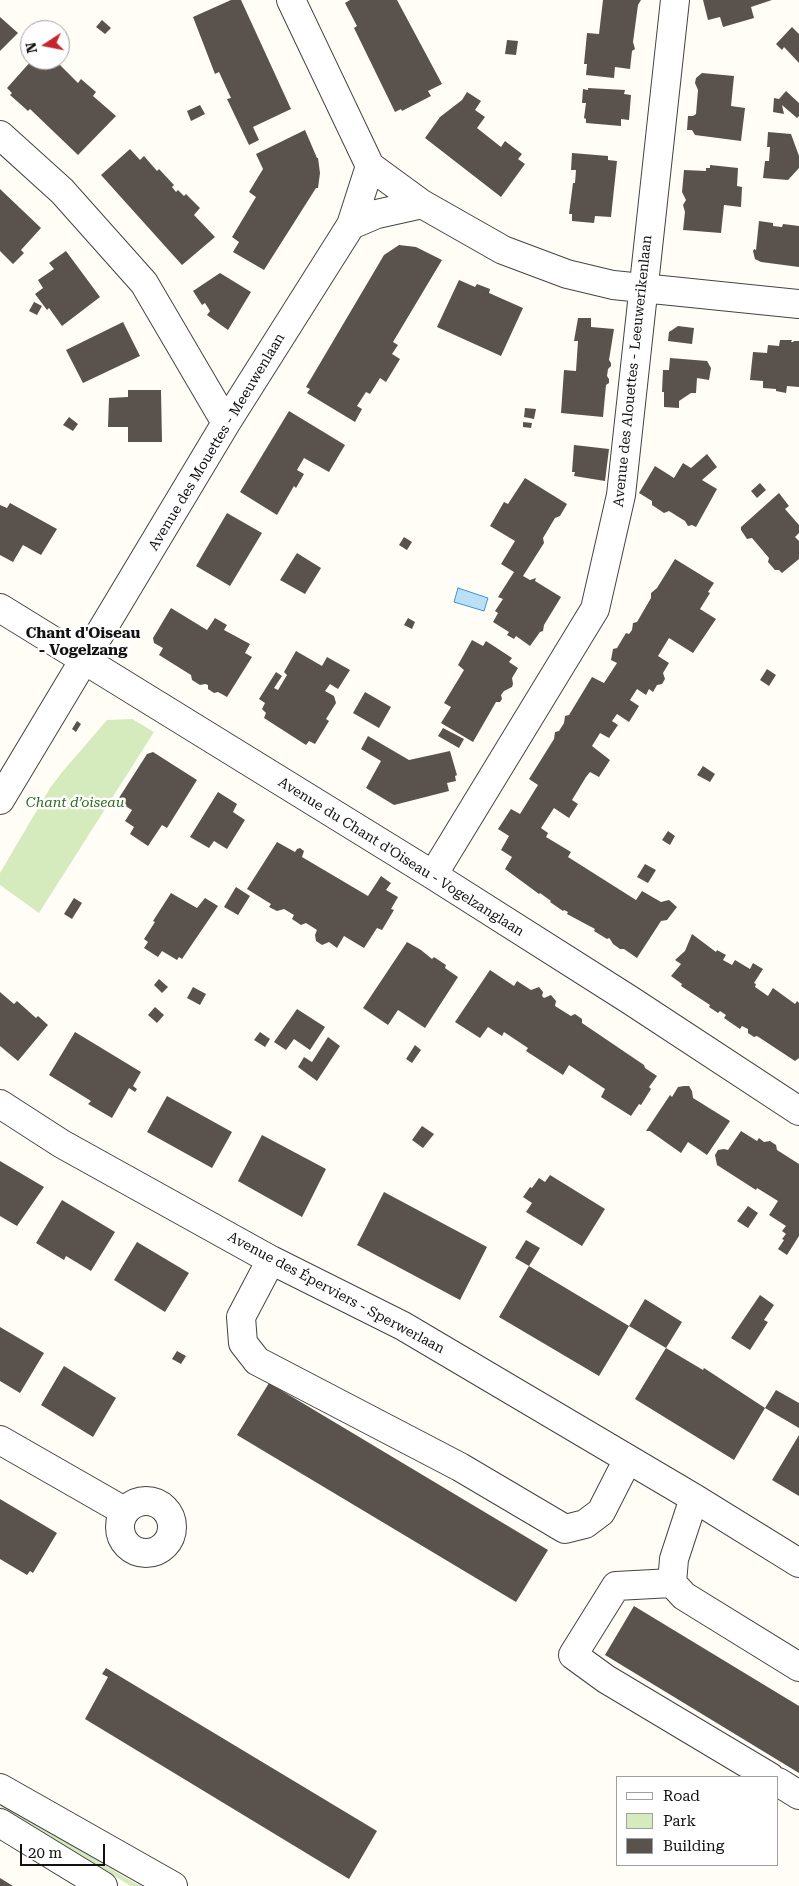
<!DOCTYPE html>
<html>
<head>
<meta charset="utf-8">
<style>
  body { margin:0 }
  #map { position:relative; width:799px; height:1886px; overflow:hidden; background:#fffdf5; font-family:"Roboto Serif",serif }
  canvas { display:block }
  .legend { position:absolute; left:616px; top:1776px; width:162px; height:90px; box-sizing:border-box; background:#fff; border:1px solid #a0a0a0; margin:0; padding:6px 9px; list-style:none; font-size:15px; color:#111 }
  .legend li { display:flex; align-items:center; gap:10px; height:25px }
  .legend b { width:25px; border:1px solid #a0a0a0 }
  .north { position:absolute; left:20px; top:20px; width:50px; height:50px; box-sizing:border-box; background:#fff; border:1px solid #a0a0a0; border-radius:50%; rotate:259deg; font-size:14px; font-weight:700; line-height:20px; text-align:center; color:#111 }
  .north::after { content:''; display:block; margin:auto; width:18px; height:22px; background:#c4262e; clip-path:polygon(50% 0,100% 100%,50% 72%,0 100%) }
  .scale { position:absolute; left:20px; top:1844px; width:85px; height:22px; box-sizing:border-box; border:2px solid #111; border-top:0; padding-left:6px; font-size:15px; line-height:18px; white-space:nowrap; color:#111; -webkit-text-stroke:4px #fff; paint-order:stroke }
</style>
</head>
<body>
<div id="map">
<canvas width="799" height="1886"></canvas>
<ul class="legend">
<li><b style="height:6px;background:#fff"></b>Road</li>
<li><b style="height:14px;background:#d5ebbd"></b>Park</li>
<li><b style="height:14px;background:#5a524d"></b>Building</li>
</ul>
<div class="north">N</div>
<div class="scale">20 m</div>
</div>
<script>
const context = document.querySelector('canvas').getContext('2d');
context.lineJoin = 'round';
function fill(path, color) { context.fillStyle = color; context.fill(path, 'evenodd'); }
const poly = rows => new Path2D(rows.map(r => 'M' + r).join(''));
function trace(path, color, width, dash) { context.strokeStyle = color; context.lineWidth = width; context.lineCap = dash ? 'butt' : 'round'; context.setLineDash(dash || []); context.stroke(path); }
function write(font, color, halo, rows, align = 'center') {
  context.font = font + ' "Roboto Serif",serif'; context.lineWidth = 5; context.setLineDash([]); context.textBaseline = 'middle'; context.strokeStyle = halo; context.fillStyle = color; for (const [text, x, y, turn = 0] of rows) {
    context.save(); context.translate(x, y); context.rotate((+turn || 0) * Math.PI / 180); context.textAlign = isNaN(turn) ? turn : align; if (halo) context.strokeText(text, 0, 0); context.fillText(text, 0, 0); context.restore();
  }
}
const green = poly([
  [132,719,154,732,39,913,0,885,0,873,50,788,63,771,107,720],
  [2,1803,133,1882,142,1886,131,1886,0,1807]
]);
const water = poly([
  [458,588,488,598,484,611,454,602,458,588]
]);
const building = poly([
  [231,0,241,0,291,109,253,127,259,140,249,145,227,99,231,98,219,72,215,74,193,17],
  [350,0,397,0,442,84,428,91,431,96,402,111,401,109,395,112,354,28,357,26,345,3],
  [603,0,641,0,638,5,633,42,635,49,632,51,630,69,615,67,614,78,586,75,587,64,584,64,587,33,599,34],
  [703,0,772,0,751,7,754,18,723,27,720,17,708,20],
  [0,17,18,33,0,51],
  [102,20,111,28,105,34,96,27],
  [792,27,799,34,799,63,784,47,782,50,776,44],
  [507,40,518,41,516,55,505,54],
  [32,60,55,60,78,83,81,79,96,92,93,96,116,116,78,155,30,109,28,111,10,95,12,93,7,88],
  [702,73,734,76,731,106,745,108,741,141,695,135,692,130,687,130,688,116,693,116,696,114,698,90,695,83,696,78],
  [588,88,625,90,624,94,631,95,629,120,621,119,621,126,586,123,586,119,584,118,586,103,582,103,583,89,588,90],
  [786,91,799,103,799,116,797,118,782,105,784,114,773,112,774,98,779,99],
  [467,92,481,101,475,110,485,117,477,128,501,147,505,141,522,154,518,159,525,164,501,197,425,138,440,117,462,100],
  [200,105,205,114,191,121,187,111],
  [305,130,317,158,318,158,320,173,318,188,316,188,264,270,233,252,239,242,232,237,256,197,249,192,263,169,256,154],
  [768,132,791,134,799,156,799,168,788,180,763,178,765,161,769,161,770,147,767,147],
  [130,149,140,160,144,156,157,171,159,169,174,185,172,187,176,192,178,190,184,196,186,194,200,208,194,215,215,237,182,265,101,175],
  [572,153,608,156,608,160,617,161,611,217,595,216,594,223,572,221,572,214,569,214,573,183,575,183,576,170,571,170],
  [710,165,738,168,737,186,742,187,741,207,724,205,721,233,683,230,685,212,683,205,686,200,682,192,684,170,706,171,706,168,710,168],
  [0,189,41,228,21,250,24,253,13,264,0,251],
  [759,221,773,223,773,226,782,227,783,224,799,226,799,267,761,262,755,259,753,251,754,249,756,250],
  [399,245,416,247,442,260,393,342,398,345,392,354,400,359,386,382,380,378,370,394,366,392,357,406,362,409,355,422,307,393,310,389,306,387,384,255],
  [66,251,100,297,62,326,49,308,47,310,35,294,43,288,38,280,54,269,49,263],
  [220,273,251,292,228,330,207,315,210,311,205,303,202,305,193,291],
  [459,280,475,287,477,284,490,289,489,293,523,308,501,356,437,327],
  [34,302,42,306,37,315,29,311],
  [578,318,591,318,591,327,614,329,609,360,611,363,611,366,608,369,607,376,609,379,609,383,606,385,603,417,561,413,564,370,576,371,578,341,574,341],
  [123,322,140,356,83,383,66,350],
  [678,326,694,328,692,344,668,341,669,332],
  [780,340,792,340,791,342,793,342,794,341,799,341,799,387,787,386,786,393,776,391,776,389,763,388,763,381,750,380,753,352,767,353,768,345,779,346],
  [670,358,707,361,711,368,709,380,697,378,696,393,691,393,679,401,679,408,664,407,664,392,662,392,663,370,669,370],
  [128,390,161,390,162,442,128,442,128,427,108,427,109,398,128,397],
  [525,408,536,409,534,419,524,417],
  [289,411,345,445,329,472,304,458,297,470,304,474,296,488,294,486,277,515,240,492],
  [69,417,78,424,73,431,63,425],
  [523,422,532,423,531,428,523,427],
  [574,445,609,449,605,481,574,476,575,472,572,472],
  [707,454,717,467,702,480,717,489,696,527,692,525,688,526,685,521,669,511,664,513,652,505,652,501,639,493,655,466,674,478,683,463,691,468],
  [525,478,567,504,560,516,555,518,543,538,544,543,523,576,530,580,536,578,535,581,561,597,544,625,543,631,540,632,530,646,516,636,514,639,507,635,509,632,493,622,498,613,495,611,503,599,498,597,514,572,501,564,515,541,490,526,504,502,508,504],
  [760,483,766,490,757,498,751,491],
  [779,493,789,506,785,509,799,525,799,533,795,537,799,541,799,559,782,573,779,570,775,570,768,562,769,558,752,538,747,539,741,530,741,527],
  [10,503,57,529,41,555,23,545,13,562,0,555,0,505,7,508],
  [227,513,262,533,230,586,196,566],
  [404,537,412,542,407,550,399,545],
  [297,553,321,568,305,594,280,580],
  [675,559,714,583,708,592,710,593,700,609,716,619,693,653,669,638,658,656,669,663,663,673,665,679,662,684,657,685,653,692,649,689,646,695,637,689,630,700,639,706,629,722,617,714,612,721,618,725,609,738,600,733,592,746,610,760,599,777,590,772,586,777,572,800,578,804,569,818,554,808,541,828,548,833,546,837,571,852,568,857,636,900,642,891,661,902,669,900,677,907,667,920,661,921,637,958,624,949,620,949,613,944,610,939,609,938,607,939,594,931,595,929,567,914,568,912,564,910,563,911,550,902,551,901,540,893,539,894,505,869,512,857,501,850,509,836,498,829,511,809,520,814,538,785,529,779,554,739,555,732,559,731,564,723,565,716,569,715,592,677,604,683,617,663,611,660,613,649,617,648,626,633,629,634,632,630,633,623,637,622,651,598,651,593,657,588],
  [171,608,207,630,215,618,227,625,224,630,250,644,245,653,252,657,227,697,218,692,214,693,208,689,208,685,205,684,200,685,192,680,191,675,159,655,163,648,154,643,153,638],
  [408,618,415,622,412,629,404,625],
  [472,640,483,646,486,641,512,658,509,662,518,668,512,678,513,684,512,687,504,691,501,695,502,699,500,702,496,702,473,742,441,723,451,707,444,703,464,670,458,665],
  [296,651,322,666,327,657,350,670,338,689,330,684,325,691,334,696,336,703,326,719,329,721,315,744,309,741,306,745,264,718,266,713,262,709,265,703,259,699,276,672,282,676,274,688,278,690,287,675,284,672],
  [767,669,776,675,769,686,760,680],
  [365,692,391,707,379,728,353,713],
  [77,721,81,724,76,732,72,729],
  [443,728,464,739,459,748,438,736],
  [368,736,409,760,450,751,457,775,455,776,456,781,447,783,449,791,394,805,366,788,381,761,361,749],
  [153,752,197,780,167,828,162,825,148,846,130,834,134,827,125,821,132,810,117,801,147,754],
  [703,766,715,774,710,782,697,775],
  [218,792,237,804,233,812,245,820,227,849,214,841,209,848,190,837],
  [668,831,675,836,670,845,662,840],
  [277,842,295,852,297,849,300,848,304,851,302,857,368,896,381,876,391,883,386,890,398,897,391,909,394,910,382,930,377,928,364,948,344,936,337,948,329,942,322,945,316,941,315,935,317,930,306,923,301,925,292,919,294,915,284,909,277,911,269,907,271,904,247,889],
  [645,864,656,870,648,883,637,877],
  [236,887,250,896,238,915,224,907],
  [171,893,197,908,205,898,218,906,182,959,179,957,177,960,162,951,158,957,144,948,148,942,144,939,155,922,153,921],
  [74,898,82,903,72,919,64,914],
  [692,934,716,952,717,950,726,955,723,960,732,965,735,960,750,969,753,963,763,969,754,983,756,984,755,987,768,996,773,988,795,1004,797,1001,799,1003,799,1058,795,1061,757,1036,754,1037,748,1033,748,1029,742,1026,740,1029,724,1018,726,1015,720,1011,718,1013,709,1007,710,1005,681,986,682,984,671,976,681,964,675,960,685,951],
  [407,942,421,950,432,959,434,957,446,965,445,968,458,977,425,1028,398,1010,388,1025,363,1008],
  [490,970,514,986,517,981,531,990,539,987,543,992,542,996,544,998,551,995,556,1001,555,1006,571,1016,575,1014,582,1019,582,1023,644,1065,645,1068,657,1076,649,1087,651,1089,641,1105,639,1104,631,1116,601,1097,605,1089,569,1065,563,1075,526,1051,528,1048,504,1032,502,1036,488,1027,480,1038,455,1022],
  [159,979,168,987,162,993,154,985],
  [193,987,206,994,200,1005,187,998],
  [0,992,14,1004,17,1001,36,1018,38,1016,48,1025,18,1061,0,1046],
  [155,1007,164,1015,157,1023,148,1015],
  [297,1009,325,1027,310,1050,294,1039,286,1050,274,1042],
  [75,1032,141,1072,133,1086,137,1089,135,1092,129,1088,112,1118,88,1104,91,1101,49,1075],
  [260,1032,270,1039,265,1047,254,1040],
  [328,1037,340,1046,317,1081,298,1067,304,1057,312,1062],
  [415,1045,421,1050,412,1063,406,1059],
  [684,1086,689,1086,692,1091,693,1098,730,1121,707,1155,688,1142,681,1153,650,1131,646,1131,670,1095,672,1097,678,1087],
  [167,1096,232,1132,212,1168,147,1132],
  [422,1126,434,1134,423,1148,412,1140],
  [741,1131,757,1141,759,1138,764,1142,770,1141,776,1145,777,1150,799,1164,799,1236,787,1255,778,1249,784,1240,782,1239,786,1234,782,1231,786,1226,769,1215,778,1201,757,1188,756,1190,717,1165,715,1155,718,1150,724,1149,728,1150],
  [262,1135,326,1169,302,1217,238,1181],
  [0,1161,44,1187,17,1226,0,1216],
  [550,1175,605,1209,582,1246,526,1212,532,1203,523,1197,530,1187,532,1188,539,1178,545,1182],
  [384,1192,487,1247,460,1300,357,1245],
  [62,1200,115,1232,91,1271,66,1256,64,1260,36,1243],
  [748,1206,758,1213,748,1228,737,1221],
  [526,1240,540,1248,529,1266,629,1326,599,1376,499,1317,529,1266,515,1258],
  [137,1242,189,1273,165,1312,114,1280],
  [760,1295,774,1305,764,1320,768,1322,750,1350,731,1338],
  [645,1299,682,1322,666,1348,703,1370,704,1368,765,1408,734,1460,635,1399,666,1348,629,1326],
  [0,1327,44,1353,20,1393,0,1381],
  [177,1351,186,1356,181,1364,172,1359],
  [64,1366,116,1398,93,1437,41,1405],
  [269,1383,548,1550,516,1602,237,1435],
  [776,1390,799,1403,799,1428,765,1408],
  [799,1435,799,1496,772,1480],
  [0,1499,57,1533,33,1573,30,1571,27,1575,0,1559],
  [634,1606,799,1706,799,1773,605,1655],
  [106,1668,377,1831,349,1879,85,1719,108,1677,102,1674],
  [0,1878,13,1886,0,1886]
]);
const minor = poly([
  [291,0,370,166,422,204,503,250,567,274,613,285,799,304],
  [0,135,62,191,144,283,226,423],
  [351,225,377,214,422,204],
  [0,608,433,875,630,1000,799,1111],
  [0,800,226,423,351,225,370,166],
  [433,875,595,609,621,495,675,0],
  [0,1104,62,1144,271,1260,403,1326,694,1498,799,1563],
  [271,1260,241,1317,243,1343,257,1361,460,1467,565,1529,585,1524,601,1512,628,1459],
  [0,1440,124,1511],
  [694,1498,674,1559,672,1583,684,1596,799,1667],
  '120 1527a26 26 0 1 1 52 0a26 26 0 1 1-52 0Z',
  [672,1583,616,1586,573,1655,606,1679,770,1777],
  [778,1782,799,1795],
  [0,1788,173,1886],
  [0,1823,103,1886]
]);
const streetNames = [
  ["Avenue des Alouettes - Leeuwerikenlaan",633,371,-84],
  ["Avenue des Mouettes - Meeuwenlaan",217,442,-59],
  ["Avenue du Chant d'Oiseau - Vogelzanglaan",401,857,32],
  ["Avenue des Éperviers - Sperwerlaan",336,1293,28]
];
const parkNames = [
  ["Chant d’oiseau",75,803]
];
const neighbourhoodNames = [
  ["Chant d'Oiseau",83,634],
  ["- Vogelzang",83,651]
];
fill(green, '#d5ebbd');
fill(water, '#b9e0f7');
trace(water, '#3f96cf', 1);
fill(building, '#5a524d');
trace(minor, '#444', 30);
trace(minor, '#fff', 28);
write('14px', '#111', '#fff', streetNames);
write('italic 14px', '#2f6b1f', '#fff', parkNames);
write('bold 15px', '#111', '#fff', neighbourhoodNames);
</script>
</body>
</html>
